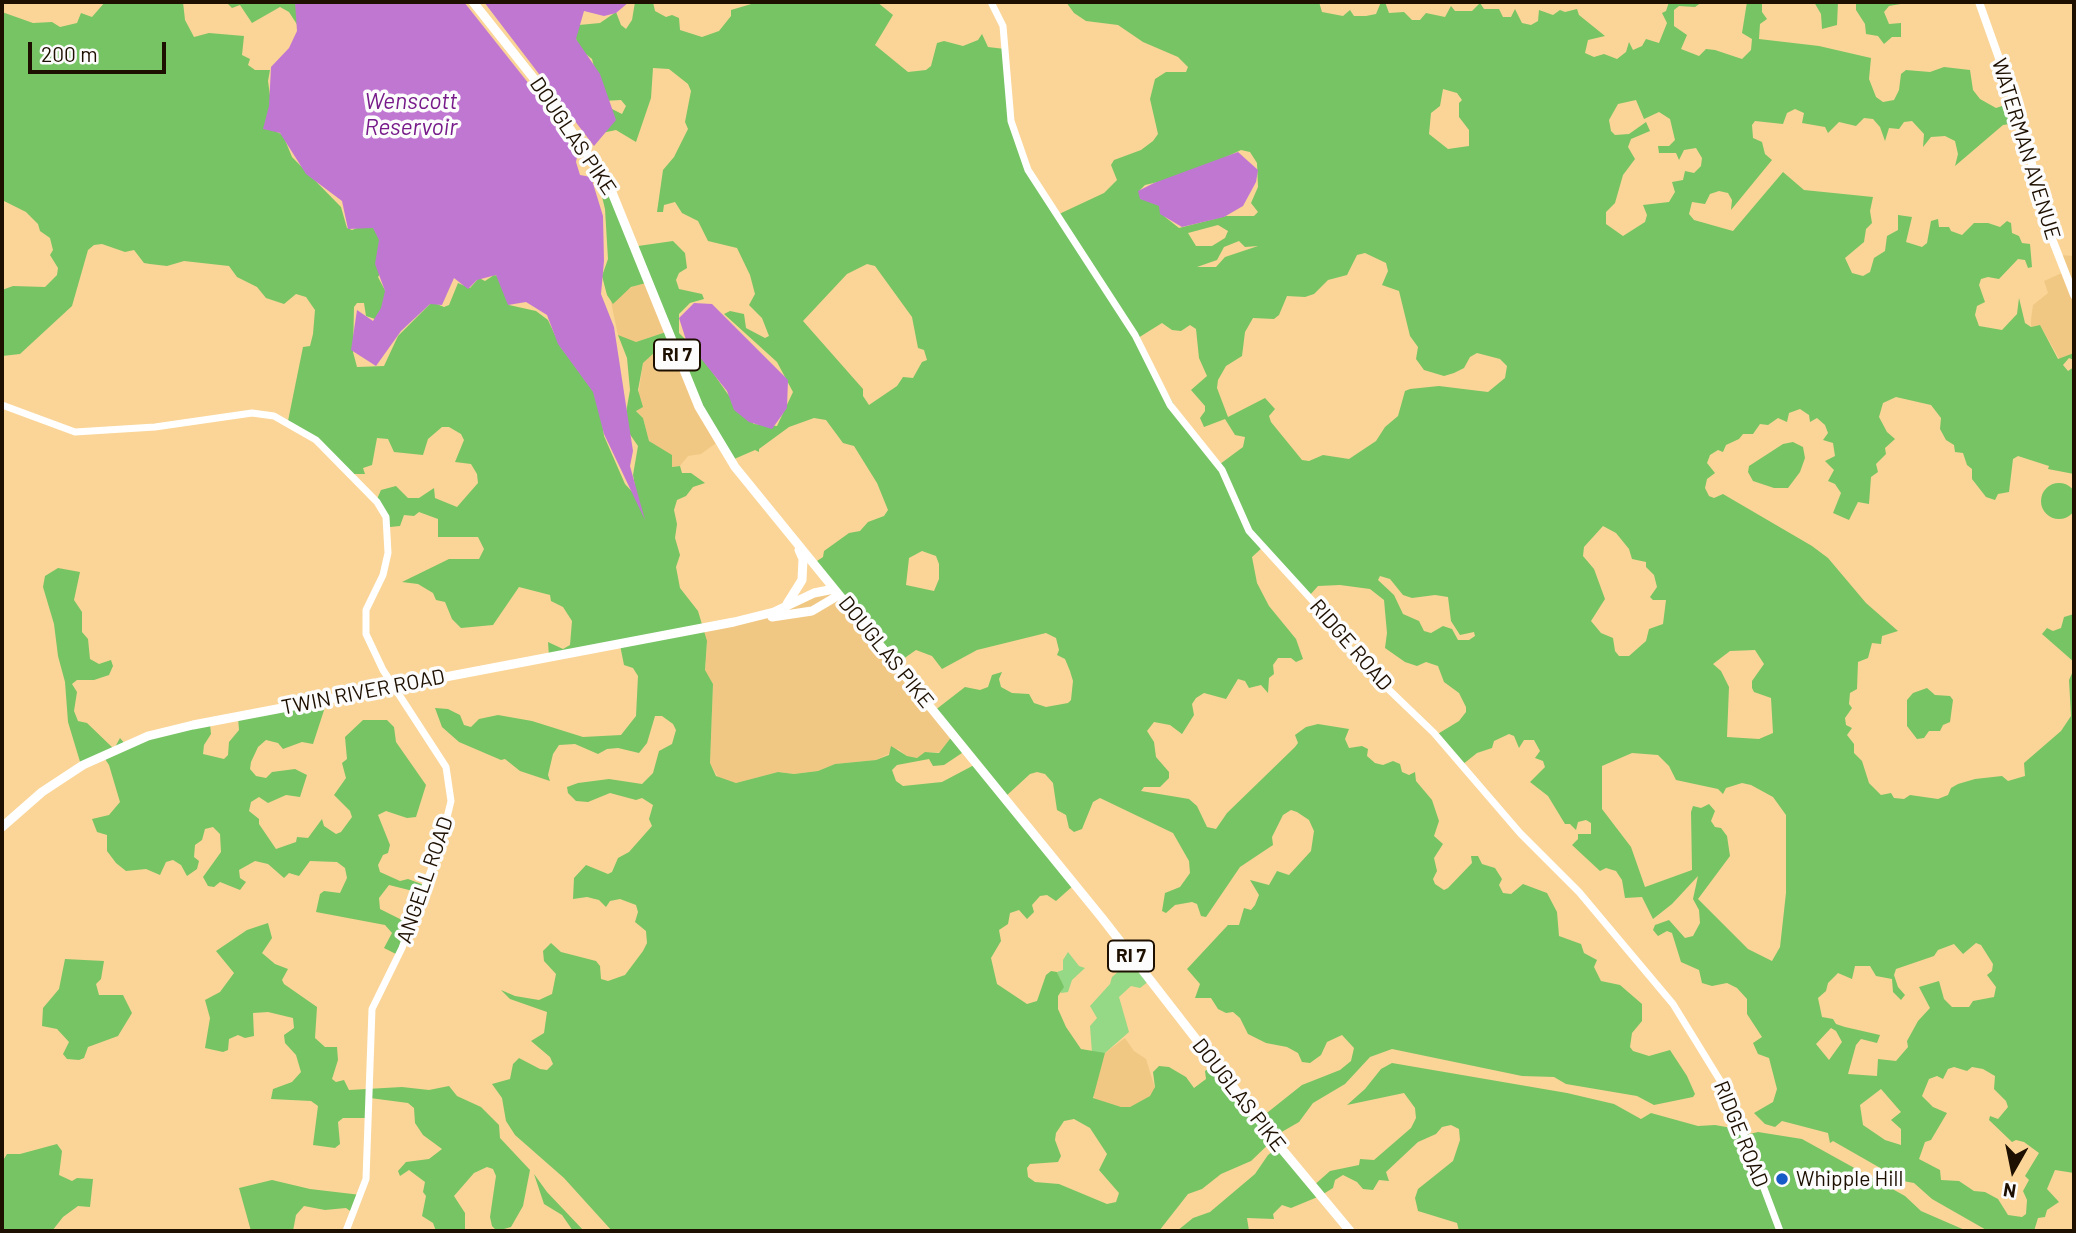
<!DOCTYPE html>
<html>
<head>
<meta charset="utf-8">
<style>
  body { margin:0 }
  #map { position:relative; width:2076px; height:1233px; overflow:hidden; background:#fad597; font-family:Barlow,sans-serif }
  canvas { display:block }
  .frame { position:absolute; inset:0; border:4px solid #1e1000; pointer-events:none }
  .north { position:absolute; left:1978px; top:1135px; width:70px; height:70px; -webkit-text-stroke:5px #fcfcfc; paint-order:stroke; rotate:189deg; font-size:19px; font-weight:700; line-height:28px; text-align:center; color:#1e1000 }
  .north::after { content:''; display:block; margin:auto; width:24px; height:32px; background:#1e1000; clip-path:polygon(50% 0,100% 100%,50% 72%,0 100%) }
  .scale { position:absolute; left:28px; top:42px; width:138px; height:32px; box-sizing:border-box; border:4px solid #1e1000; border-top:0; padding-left:9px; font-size:21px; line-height:24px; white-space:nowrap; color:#1e1000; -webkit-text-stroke:5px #fcfcfc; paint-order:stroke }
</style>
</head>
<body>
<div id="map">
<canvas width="2076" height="1233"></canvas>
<div class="frame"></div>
<div class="north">N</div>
<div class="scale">200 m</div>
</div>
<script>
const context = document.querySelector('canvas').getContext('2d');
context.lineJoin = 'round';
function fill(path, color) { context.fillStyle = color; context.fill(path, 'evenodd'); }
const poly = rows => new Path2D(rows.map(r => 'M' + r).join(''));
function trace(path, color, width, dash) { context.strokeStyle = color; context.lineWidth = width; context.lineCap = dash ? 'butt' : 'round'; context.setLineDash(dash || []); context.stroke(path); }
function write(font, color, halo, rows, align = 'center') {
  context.font = font + ' Barlow,sans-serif'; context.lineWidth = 7; context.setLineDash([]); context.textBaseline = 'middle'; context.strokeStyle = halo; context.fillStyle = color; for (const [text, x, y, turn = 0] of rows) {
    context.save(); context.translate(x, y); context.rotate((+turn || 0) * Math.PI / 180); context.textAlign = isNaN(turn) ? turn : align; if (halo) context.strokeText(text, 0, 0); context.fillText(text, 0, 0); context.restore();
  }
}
const built = poly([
  [2058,255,2074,256,2074,353,2060,360,2040,325,2031,327,2031,320,2033,305,2048,293,2044,281,2064,272],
  [646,283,669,331,636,342,628,341,618,335,611,302,632,287],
  [673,345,719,441,701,454,688,456,680,466,672,467,663,452,649,441,643,418,636,410,643,363,654,353],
  [832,589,953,735,944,752,926,752,917,758,907,756,898,749,876,760,835,764,818,771,794,774,778,772,736,783,720,780,710,764,713,684,705,671,707,645,703,629,755,618],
  [1125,1038,1134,1051,1146,1059,1155,1088,1151,1096,1130,1107,1121,1107,1097,1102,1093,1095,1105,1053]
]);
const green = poly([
  [1068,952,1079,966,1085,968,1072,980,1068,992,1061,993,1062,984,1057,972,1063,970,1063,960],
  [1133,959,1149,981,1140,988,1131,986,1119,997,1129,1032,1105,1053,1092,1053,1090,1026,1097,1018,1090,1006,1110,984,1112,977]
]);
const forest = poly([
  [105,2,183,2,185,20,194,37,209,33,244,36,242,55,250,59,248,65,255,70,270,70,268,81,275,131,283,135,292,157,341,207,347,228,352,230,365,225,378,228,384,268,378,277,389,298,375,319,366,316,364,303,357,303,354,307,353,352,357,367,384,366,398,336,432,302,444,307,449,305,458,283,470,288,479,278,485,281,494,275,498,276,509,305,536,311,548,320,560,346,599,399,604,436,625,484,637,497,633,475,638,446,629,433,625,418,630,390,627,358,618,335,636,342,669,331,646,283,631,287,613,304,607,295,602,276,608,259,605,209,594,164,638,246,673,241,685,253,687,268,679,273,676,280,679,289,702,294,704,299,690,303,679,314,679,333,699,353,739,410,754,424,777,426,793,392,777,362,724,314,730,311,744,314,746,328,765,338,769,336,762,318,749,305,755,294,750,275,737,248,708,241,698,221,682,213,675,202,664,205,663,212,657,212,663,170,674,157,688,129,685,122,691,91,688,84,669,69,653,68,651,98,636,142,616,130,602,133,612,109,622,114,626,106,621,100,603,101,592,59,582,51,575,37,579,25,600,23,616,12,621,25,626,29,632,20,635,2,653,2,655,11,666,17,672,15,679,18,680,30,702,37,719,31,731,16,731,10,758,2,877,2,893,15,875,45,908,72,926,70,931,66,937,43,944,41,963,46,978,40,982,34,988,47,1005,49,1007,99,1024,157,1057,215,1104,193,1117,180,1111,165,1114,160,1141,150,1153,141,1158,134,1150,99,1155,79,1166,72,1186,72,1188,67,1178,57,1143,42,1118,25,1086,21,1074,13,1066,2,1319,2,1322,12,1343,16,1350,10,1354,16,1366,16,1376,14,1381,2,1385,2,1389,13,1404,12,1412,20,1420,20,1426,13,1445,17,1451,6,1455,11,1472,11,1480,3,1484,9,1499,9,1503,17,1511,17,1515,9,1522,23,1531,25,1538,21,1539,10,1553,15,1560,10,1565,12,1577,9,1579,15,1605,36,1588,40,1585,53,1594,57,1604,54,1617,59,1626,52,1629,42,1633,50,1642,46,1646,39,1659,43,1667,23,1662,13,1666,11,1669,2,1702,2,1695,7,1679,6,1674,10,1674,26,1687,35,1681,49,1699,56,1706,49,1715,50,1742,59,1751,50,1752,39,1742,33,1747,2,1762,2,1762,12,1767,19,1760,24,1759,39,1819,46,1871,58,1869,79,1876,97,1883,102,1894,100,1899,90,1901,74,1906,70,1930,72,1944,67,1970,70,1973,90,1980,99,1996,108,2014,102,2022,122,2003,125,1955,166,1958,154,1955,141,1945,136,1931,137,1923,147,1924,134,1912,121,1904,122,1899,129,1889,128,1885,141,1880,127,1873,119,1864,118,1856,126,1839,122,1828,133,1825,127,1802,123,1804,113,1795,109,1787,113,1783,124,1755,121,1752,125,1753,138,1762,142,1765,154,1772,160,1731,210,1732,200,1728,193,1719,191,1710,194,1705,204,1692,202,1689,214,1694,220,1733,231,1783,172,1804,190,1873,197,1870,211,1872,223,1866,229,1864,242,1845,258,1852,273,1863,276,1870,272,1874,258,1885,251,1887,236,1898,230,1898,215,1912,217,1906,242,1922,247,1927,243,1931,221,1938,219,1939,227,1949,227,1951,231,1962,235,1974,223,1988,223,2000,227,2007,221,2011,223,2012,233,2019,236,2022,243,2030,244,2032,267,2028,268,2025,260,2018,259,1999,279,1988,277,1981,279,1979,285,1985,302,1977,306,1975,315,1979,326,2002,330,2017,314,2019,298,2025,323,2031,327,2040,325,2058,359,2074,353,2074,360,2069,358,2063,365,2068,371,2074,367,2074,474,2048,469,2049,466,2018,456,2013,459,2009,492,1998,494,1995,500,1986,497,1972,479,1972,469,1967,465,1963,453,1955,452,1954,445,1946,440,1940,429,1941,418,1931,405,1896,397,1883,403,1879,417,1887,432,1895,439,1885,448,1886,454,1876,464,1878,472,1871,477,1869,504,1858,502,1849,520,1833,513,1841,493,1835,484,1828,481,1834,470,1825,461,1835,456,1833,443,1823,440,1828,433,1825,425,1817,418,1810,422,1809,415,1800,409,1789,413,1787,422,1778,418,1768,425,1760,424,1753,434,1743,434,1739,439,1726,445,1723,452,1718,450,1710,455,1707,463,1715,473,1707,479,1705,488,1709,496,1714,498,1723,494,1812,546,1828,558,1866,603,1898,631,1882,636,1881,644,1872,643,1868,658,1858,662,1857,689,1850,693,1849,704,1852,708,1845,718,1846,725,1852,728,1847,735,1854,744,1854,753,1862,761,1869,783,1881,795,1891,793,1894,798,1904,799,1910,795,1938,799,1948,795,1951,788,1958,784,1975,779,2002,776,2008,781,2025,776,2024,763,2061,731,2071,716,2069,680,2074,669,2074,1173,2055,1170,2047,1189,2059,1202,2047,1210,2045,1217,2038,1218,2034,1231,1988,1231,1932,1199,1914,1183,1903,1181,1833,1141,1830,1143,1828,1133,1782,1121,1775,1127,1765,1124,1754,1113,1773,1102,1777,1089,1769,1058,1758,1054,1753,1043,1762,1037,1747,1014,1747,999,1737,988,1727,983,1712,986,1702,983,1699,970,1681,962,1672,933,1667,931,1658,936,1653,930,1655,925,1669,920,1685,938,1693,936,1700,923,1699,910,1693,899,1698,876,1672,904,1653,919,1642,897,1625,898,1622,880,1616,871,1606,868,1600,871,1572,845,1578,839,1578,834,1591,834,1591,823,1586,820,1578,822,1576,830,1570,824,1565,824,1548,796,1530,782,1545,767,1543,761,1535,758,1540,751,1534,740,1524,740,1519,748,1514,736,1509,734,1494,741,1492,748,1477,753,1462,765,1436,735,1459,721,1466,712,1466,707,1459,693,1444,682,1438,666,1426,662,1417,666,1405,662,1385,648,1387,633,1384,600,1370,589,1340,585,1318,586,1310,595,1263,547,1252,557,1257,583,1269,606,1296,639,1303,659,1296,662,1291,658,1278,658,1273,665,1274,674,1269,678,1268,693,1261,685,1249,688,1245,681,1238,679,1226,699,1204,693,1196,698,1192,704,1194,715,1182,734,1170,725,1154,722,1147,731,1154,742,1156,757,1169,772,1169,778,1160,787,1144,787,1141,791,1189,799,1197,806,1207,827,1216,829,1227,813,1295,747,1298,743,1295,735,1306,727,1318,724,1349,729,1345,739,1349,748,1362,746,1368,749,1367,756,1375,763,1383,765,1393,761,1400,764,1402,772,1409,775,1415,772,1416,781,1432,800,1439,821,1434,836,1443,844,1434,858,1437,871,1433,879,1435,884,1444,890,1448,888,1472,863,1471,856,1478,856,1482,864,1495,868,1502,879,1499,885,1503,893,1511,894,1523,884,1547,893,1557,912,1559,936,1581,944,1584,953,1597,960,1594,967,1601,981,1620,985,1642,1004,1642,1021,1632,1033,1630,1047,1633,1051,1649,1056,1670,1050,1687,1076,1695,1094,1693,1097,1654,1105,1637,1096,1566,1084,1554,1077,1522,1076,1392,1049,1370,1057,1345,1084,1313,1103,1299,1122,1273,1137,1273,1140,1251,1161,1221,1174,1202,1189,1188,1194,1159,1231,612,1231,564,1178,515,1135,506,1121,502,1098,492,1084,510,1079,513,1064,519,1058,540,1069,547,1070,553,1064,550,1057,531,1041,544,1033,547,1012,510,999,501,990,515,996,539,1000,552,994,556,974,544,961,543,951,551,943,561,952,596,961,600,966,601,979,608,981,625,975,643,951,647,943,646,931,635,922,638,912,636,905,620,899,610,901,606,907,599,900,587,897,573,899,574,878,586,865,608,874,612,872,618,858,629,852,652,826,649,819,653,805,642,798,636,800,610,793,588,802,576,801,568,793,567,787,578,783,609,779,642,784,653,773,659,751,672,744,676,730,673,724,662,716,655,716,647,743,639,753,618,748,607,749,598,754,575,744,559,745,553,754,548,775,550,781,520,771,505,759,501,760,459,742,442,727,435,708,448,709,460,715,464,725,471,727,479,719,498,715,532,721,583,737,621,735,636,716,638,676,633,668,624,665,620,645,549,657,548,642,563,649,570,645,572,621,563,607,551,601,550,595,519,587,493,625,461,628,452,619,445,602,436,600,433,593,418,584,402,582,449,559,479,559,484,549,478,537,438,537,438,519,419,512,414,516,404,515,400,526,390,527,377,499,381,490,396,486,408,498,419,498,434,488,435,498,457,507,478,483,477,474,471,464,455,462,464,440,461,434,449,427,442,427,428,439,423,455,394,452,388,439,377,438,372,465,363,468,365,474,350,474,315,438,288,421,303,347,310,346,313,334,315,310,306,297,296,294,284,304,266,298,257,287,237,277,229,266,184,261,167,266,150,264,144,263,134,250,125,252,102,244,94,245,88,250,72,306,20,354,2,356,2,290,13,286,45,287,57,275,58,268,50,255,53,250,50,238,40,231,38,224,26,212,2,200,2,12,33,23,52,22,60,27,77,23,81,13,92,17],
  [1443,89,1457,93,1462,100,1459,103,1459,117,1469,130,1469,146,1448,149,1429,134,1431,113,1440,106],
  [1636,100,1644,119,1659,112,1670,119,1675,140,1669,146,1658,146,1659,153,1676,153,1679,160,1684,150,1696,148,1702,158,1701,166,1694,173,1685,171,1683,180,1672,182,1675,192,1669,202,1643,205,1647,215,1645,222,1623,236,1606,224,1606,212,1615,203,1623,175,1635,159,1628,147,1631,139,1650,131,1646,122,1629,134,1615,135,1611,131,1609,120,1618,104],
  [1241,150,1250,152,1257,163,1258,187,1251,203,1258,212,1254,216,1226,216,1179,228,1165,217,1161,206,1139,191,1145,185,1188,175],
  [1218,225,1228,231,1225,238,1212,246,1196,246,1188,233],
  [1239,241,1245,247,1258,246,1225,257,1216,267,1197,267,1217,260,1224,247],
  [1365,253,1386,263,1388,271,1382,285,1399,291,1410,336,1418,347,1416,359,1424,370,1444,376,1454,373,1464,368,1470,357,1477,353,1500,359,1507,366,1505,378,1488,392,1439,386,1410,389,1405,391,1398,416,1385,427,1376,441,1349,459,1323,455,1309,461,1302,460,1271,422,1269,416,1275,409,1265,398,1228,417,1217,388,1218,380,1226,366,1242,356,1245,332,1253,318,1274,319,1279,315,1287,296,1305,297,1314,294,1328,280,1347,275,1357,255],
  [867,264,875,266,912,317,918,348,924,350,927,360,922,362,913,378,903,377,897,386,869,405,863,396,863,389,803,321,847,274],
  [1162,323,1172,330,1181,331,1190,325,1196,329,1199,358,1207,376,1191,390,1205,406,1205,411,1200,418,1204,427,1225,419,1235,435,1245,437,1243,447,1220,464,1181,418,1138,338],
  [673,345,719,441,732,460,755,450,759,452,759,449,789,427,814,418,826,420,843,443,854,446,877,483,888,510,884,516,868,522,860,531,849,533,824,551,823,557,814,563,896,664,916,650,932,656,942,669,977,650,1046,633,1056,638,1059,650,1057,655,1065,659,1070,671,1073,681,1071,700,1068,703,1046,707,1034,703,1029,694,1012,693,1001,687,999,679,1002,672,992,675,988,687,980,690,965,687,934,711,953,735,939,753,925,752,917,758,907,756,891,746,889,755,876,760,835,764,818,771,794,774,778,772,736,783,716,776,710,763,713,684,705,670,707,641,698,611,680,588,676,567,680,555,675,538,677,524,674,510,677,500,686,496,693,487,705,483,691,473,682,473,680,466,672,467,672,455,649,441,643,418,636,411,643,407,638,390,643,363,654,353],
  [1603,526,1616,533,1629,549,1632,559,1646,562,1646,567,1654,575,1657,587,1650,597,1653,600,1666,600,1663,624,1649,629,1646,641,1629,656,1619,656,1615,651,1613,638,1601,633,1591,621,1605,599,1594,569,1583,556,1584,547],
  [922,551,936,556,939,564,939,579,934,591,906,585,909,558],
  [1380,576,1390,579,1403,595,1412,598,1435,595,1448,597,1451,621,1460,635,1474,632,1475,636,1469,640,1458,640,1452,629,1443,626,1431,633,1424,631,1419,621,1403,614,1394,595,1378,580],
  [1755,650,1764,664,1752,681,1752,688,1754,692,1771,698,1773,733,1759,739,1727,737,1729,687,1721,671,1713,664,1730,651],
  [965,751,976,764,942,782,903,786,896,781,892,770,897,765,929,759,933,766,944,765],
  [1632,753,1658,755,1669,766,1676,780,1718,789,1723,794,1726,788,1742,783,1751,785,1773,797,1786,815,1786,893,1780,947,1772,961,1748,949,1698,899,1730,856,1727,836,1721,828,1715,827,1711,821,1715,811,1709,804,1701,808,1693,806,1691,812,1692,870,1645,887,1631,847,1602,809,1602,766],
  [1037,772,1045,774,1053,783,1057,810,1066,815,1069,828,1074,832,1082,829,1093,802,1100,798,1173,833,1189,861,1190,873,1180,887,1165,893,1162,911,1166,913,1175,905,1192,902,1197,904,1201,916,1206,917,1240,867,1273,845,1272,837,1283,815,1291,810,1297,812,1309,820,1314,831,1311,851,1289,875,1277,871,1269,885,1250,880,1259,895,1255,905,1251,910,1244,908,1239,925,1228,925,1187,969,1200,984,1195,998,1211,998,1218,1009,1226,1013,1233,1012,1240,1018,1248,1034,1266,1043,1287,1047,1298,1053,1302,1062,1310,1063,1321,1055,1327,1042,1342,1035,1354,1048,1351,1061,1340,1070,1302,1085,1258,1120,1214,1064,1205,1071,1206,1079,1194,1088,1186,1077,1169,1067,1159,1066,1153,1072,1155,1087,1150,1096,1130,1107,1121,1107,1093,1098,1105,1053,1081,1049,1066,1027,1058,1009,1058,996,1064,987,1057,972,1051,971,1046,975,1037,1001,1027,1004,997,984,991,958,1001,941,999,930,1008,924,1010,913,1019,910,1027,919,1034,912,1032,905,1040,896,1047,895,1056,901,1074,885,1005,797,1030,774],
  [1976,943,1981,945,1993,964,1992,971,1987,975,1996,987,1994,997,1973,1001,1969,1007,1952,1007,1944,999,1939,981,1919,987,1930,1008,1918,1021,1907,1041,1908,1047,1896,1061,1878,1059,1877,1076,1848,1074,1856,1045,1861,1039,1877,1043,1880,1035,1845,1027,1836,1024,1833,1019,1822,1017,1818,998,1826,991,1828,983,1838,973,1852,979,1855,966,1870,966,1876,976,1892,979,1893,992,1901,1000,1905,995,1898,987,1894,975,1896,969,1934,956,1938,950,1954,944,1963,954],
  [1831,1028,1836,1031,1842,1042,1829,1060,1816,1044],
  [1954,1067,1967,1071,1972,1067,1983,1069,1995,1076,1994,1089,2006,1101,2008,1107,1998,1119,1990,1116,1989,1120,2012,1142,2016,1140,2024,1142,2039,1153,2025,1176,2029,1180,2023,1191,2027,1200,2026,1214,2022,1217,2008,1215,1998,1199,1985,1192,1974,1191,1959,1181,1941,1180,1940,1170,1919,1159,1925,1142,1931,1140,1947,1113,1933,1107,1922,1096,1929,1079,1937,1076,1943,1079,1948,1069],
  [1881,1089,1901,1112,1891,1120,1901,1129,1901,1145,1885,1140,1863,1125,1860,1105],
  [1074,1119,1090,1128,1107,1154,1099,1170,1119,1193,1116,1202,1107,1204,1059,1184,1035,1182,1028,1177,1027,1168,1030,1164,1058,1162,1061,1156,1055,1140,1056,1133,1064,1121],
  [226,2,296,2,298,26,289,12,280,7,252,23,240,5,232,8],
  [1814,2,1838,2,1837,25,1822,29,1821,14],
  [1856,2,1912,2,1889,6,1884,12,1889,24,1901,23,1901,37,1892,37,1884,44,1878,36,1866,34,1865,24,1856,10],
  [1793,442,1803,447,1805,458,1800,472,1788,488,1774,488,1753,481,1748,472,1749,466,1783,444],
  '2041 501a18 18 0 1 1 36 0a18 18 0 1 1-36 0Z',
  [58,568,80,572,74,600,82,612,82,632,88,639,90,659,99,664,111,660,113,666,109,675,94,680,77,680,72,684,77,692,74,711,78,721,87,723,114,749,120,738,126,745,210,724,211,734,204,745,203,754,224,759,228,755,229,742,239,730,238,717,327,701,313,744,302,742,283,749,278,743,266,740,258,747,251,762,250,769,256,776,266,778,272,772,295,769,307,775,300,797,286,795,268,803,259,797,251,802,249,811,259,819,259,824,276,849,296,842,297,837,308,838,322,819,324,826,336,834,341,832,352,817,350,811,334,795,346,778,342,763,347,759,345,737,363,720,387,720,394,727,396,742,426,785,416,817,407,818,386,811,378,815,390,845,388,853,383,855,378,865,380,872,400,881,408,879,424,885,420,897,409,890,389,885,379,898,380,909,410,924,398,955,384,948,392,933,385,925,316,912,320,894,324,891,340,893,347,878,345,868,337,862,310,861,299,876,289,873,284,878,268,864,255,861,239,870,240,878,246,882,240,890,220,882,214,887,208,886,203,877,221,852,220,834,213,827,205,829,202,840,195,845,194,857,199,861,197,869,187,876,181,865,173,860,166,862,160,875,146,869,126,871,116,863,107,851,107,835,97,832,92,819,109,815,120,802,109,765,103,756,81,765,68,722,65,682,58,656,54,624,43,587,45,576],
  [2074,614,2074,662,2042,634,2047,628,2053,631,2061,628,2064,617],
  [1927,688,1935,695,1950,696,1953,700,1950,722,1943,725,1940,731,1929,731,1924,738,1917,739,1907,726,1907,700,1913,693],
  [268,923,272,938,262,953,275,964,288,969,282,980,284,984,317,1007,315,1038,325,1047,337,1047,338,1060,332,1079,336,1082,344,1080,349,1090,402,1087,429,1090,449,1086,457,1096,481,1107,499,1125,500,1138,530,1170,523,1206,511,1227,497,1231,492,1226,490,1217,496,1176,493,1169,487,1167,474,1173,454,1196,465,1213,465,1231,436,1231,433,1223,422,1216,426,1196,423,1192,425,1182,409,1170,400,1176,398,1171,406,1162,429,1159,442,1149,423,1135,415,1123,414,1108,408,1103,370,1098,368,1118,343,1118,338,1122,340,1144,335,1148,313,1145,318,1106,311,1101,271,1099,273,1089,292,1082,301,1072,296,1055,285,1043,284,1035,294,1028,293,1018,268,1012,253,1013,254,1036,245,1038,238,1035,229,1039,228,1050,223,1052,205,1048,210,1018,205,1000,220,992,234,973,216,951,247,930],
  [65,959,104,961,101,979,96,984,99,995,123,995,132,1013,118,1036,88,1047,84,1058,79,1060,67,1059,63,1054,69,1042,57,1029,42,1026,43,1008,59,989],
  [1392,1063,1567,1093,1614,1104,1641,1119,1651,1113,1698,1126,1715,1125,1743,1130,1745,1135,1758,1132,1802,1139,1905,1196,1921,1211,1967,1231,1459,1231,1457,1223,1418,1211,1415,1198,1418,1189,1453,1161,1460,1140,1459,1129,1451,1125,1442,1127,1436,1134,1418,1142,1386,1172,1389,1181,1379,1180,1373,1190,1363,1189,1357,1182,1343,1175,1335,1180,1333,1188,1320,1196,1291,1208,1282,1205,1273,1214,1274,1219,1247,1218,1249,1231,1177,1231,1193,1218,1210,1212,1255,1174,1268,1155,1279,1147,1312,1187,1330,1171,1359,1165,1360,1159,1374,1160,1411,1128,1416,1118,1415,1108,1404,1093,1347,1105,1365,1089,1381,1069],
  [57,1144,62,1151,59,1175,72,1181,77,1178,93,1179,90,1207,78,1206,63,1217,52,1231,2,1231,2,1162,7,1154,20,1154],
  [534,1174,547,1192,584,1231,573,1231,562,1215,544,1204],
  [272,1180,310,1189,361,1195,353,1213,346,1208,325,1210,304,1206,296,1215,293,1231,251,1231,239,1188]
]);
const water = poly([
  [295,2,464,2,579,147,576,162,580,175,591,177,603,216,604,261,601,294,614,327,633,451,630,466,645,520,604,434,593,392,558,344,547,315,526,302,508,305,496,275,477,280,468,289,454,278,442,305,430,304,401,331,376,366,351,350,357,310,373,321,381,308,385,291,375,264,379,240,373,228,348,229,342,201,306,174,280,133,263,129,269,106,271,67,289,48,297,31],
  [484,2,629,2,616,13,604,16,584,11,576,39,600,74,616,120,594,146],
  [1238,152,1258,170,1256,182,1243,206,1224,217,1182,227,1160,214,1159,206,1140,199,1138,191,1154,183],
  [694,303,712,304,788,380,787,408,772,429,749,422,734,410,727,391,686,340,679,318]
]);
const tertiary = poly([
  [991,2,1003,26,1011,121,1028,170,1135,335,1170,405,1222,470,1249,531,1320,609,1358,660,1434,733,1520,833,1579,892,1673,1004,1729,1095,1780,1231],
  [2,405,75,432,155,427,252,413,274,416,316,440,377,502,386,517,388,553,383,575,366,610,366,634,383,670,446,767,451,801,440,846,402,948,372,1009,366,1179,346,1231]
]);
const secondary = poly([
  [1979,2,2021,120,2049,231,2074,295]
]);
const primary = poly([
  [473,2,543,90,609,185,699,407,735,467,1102,918,1276,1142,1350,1231],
  [787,604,802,580,803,559,799,550],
  [772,617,812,611,839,595],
  [2,827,42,792,83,765,148,736,193,725,734,622,774,612,814,593,834,589]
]);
const markers = [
  [1782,1179,7,"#165bc6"]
];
const shields = [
  [677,355,46],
  [1131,956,46]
];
const shieldNames = [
  ["RI 7",677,355],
  ["RI 7",1131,956]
];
const streetNames = [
  ["DOUGLAS PIKE",573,136,56],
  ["WATERMAN AVENUE",2026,149,73],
  ["RIDGE ROAD",1351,645,49],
  ["DOUGLAS PIKE",886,652,51],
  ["TWIN RIVER ROAD",363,692,-11],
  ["ANGELL ROAD",425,880,-71],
  ["DOUGLAS PIKE",1239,1095,52],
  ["RIDGE ROAD",1741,1134,68]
];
const poiNames = [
  ["Whipple Hill",1796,1179]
];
const waterNames = [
  ["Wenscott",411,101],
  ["Reservoir",411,127]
];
fill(built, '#f1c883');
fill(green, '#95d885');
fill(forest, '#77c465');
fill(water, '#c077d2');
trace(tertiary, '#fff', 7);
trace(secondary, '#fff', 8);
trace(primary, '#fff', 9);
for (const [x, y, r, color] of markers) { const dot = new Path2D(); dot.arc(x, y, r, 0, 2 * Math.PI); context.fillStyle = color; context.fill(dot); trace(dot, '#fcfcfc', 2.5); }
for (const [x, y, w] of shields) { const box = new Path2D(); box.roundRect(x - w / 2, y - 15.5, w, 31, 5); context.fillStyle = '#fcfcfc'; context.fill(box); trace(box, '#1e1000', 2); }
write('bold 19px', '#1e1000', null, shieldNames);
write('21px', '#1e1000', '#fcfcfc', streetNames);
write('21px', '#1e1000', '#fcfcfc', poiNames, 'left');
write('italic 23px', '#771b8a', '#fcfcfc', waterNames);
</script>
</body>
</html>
